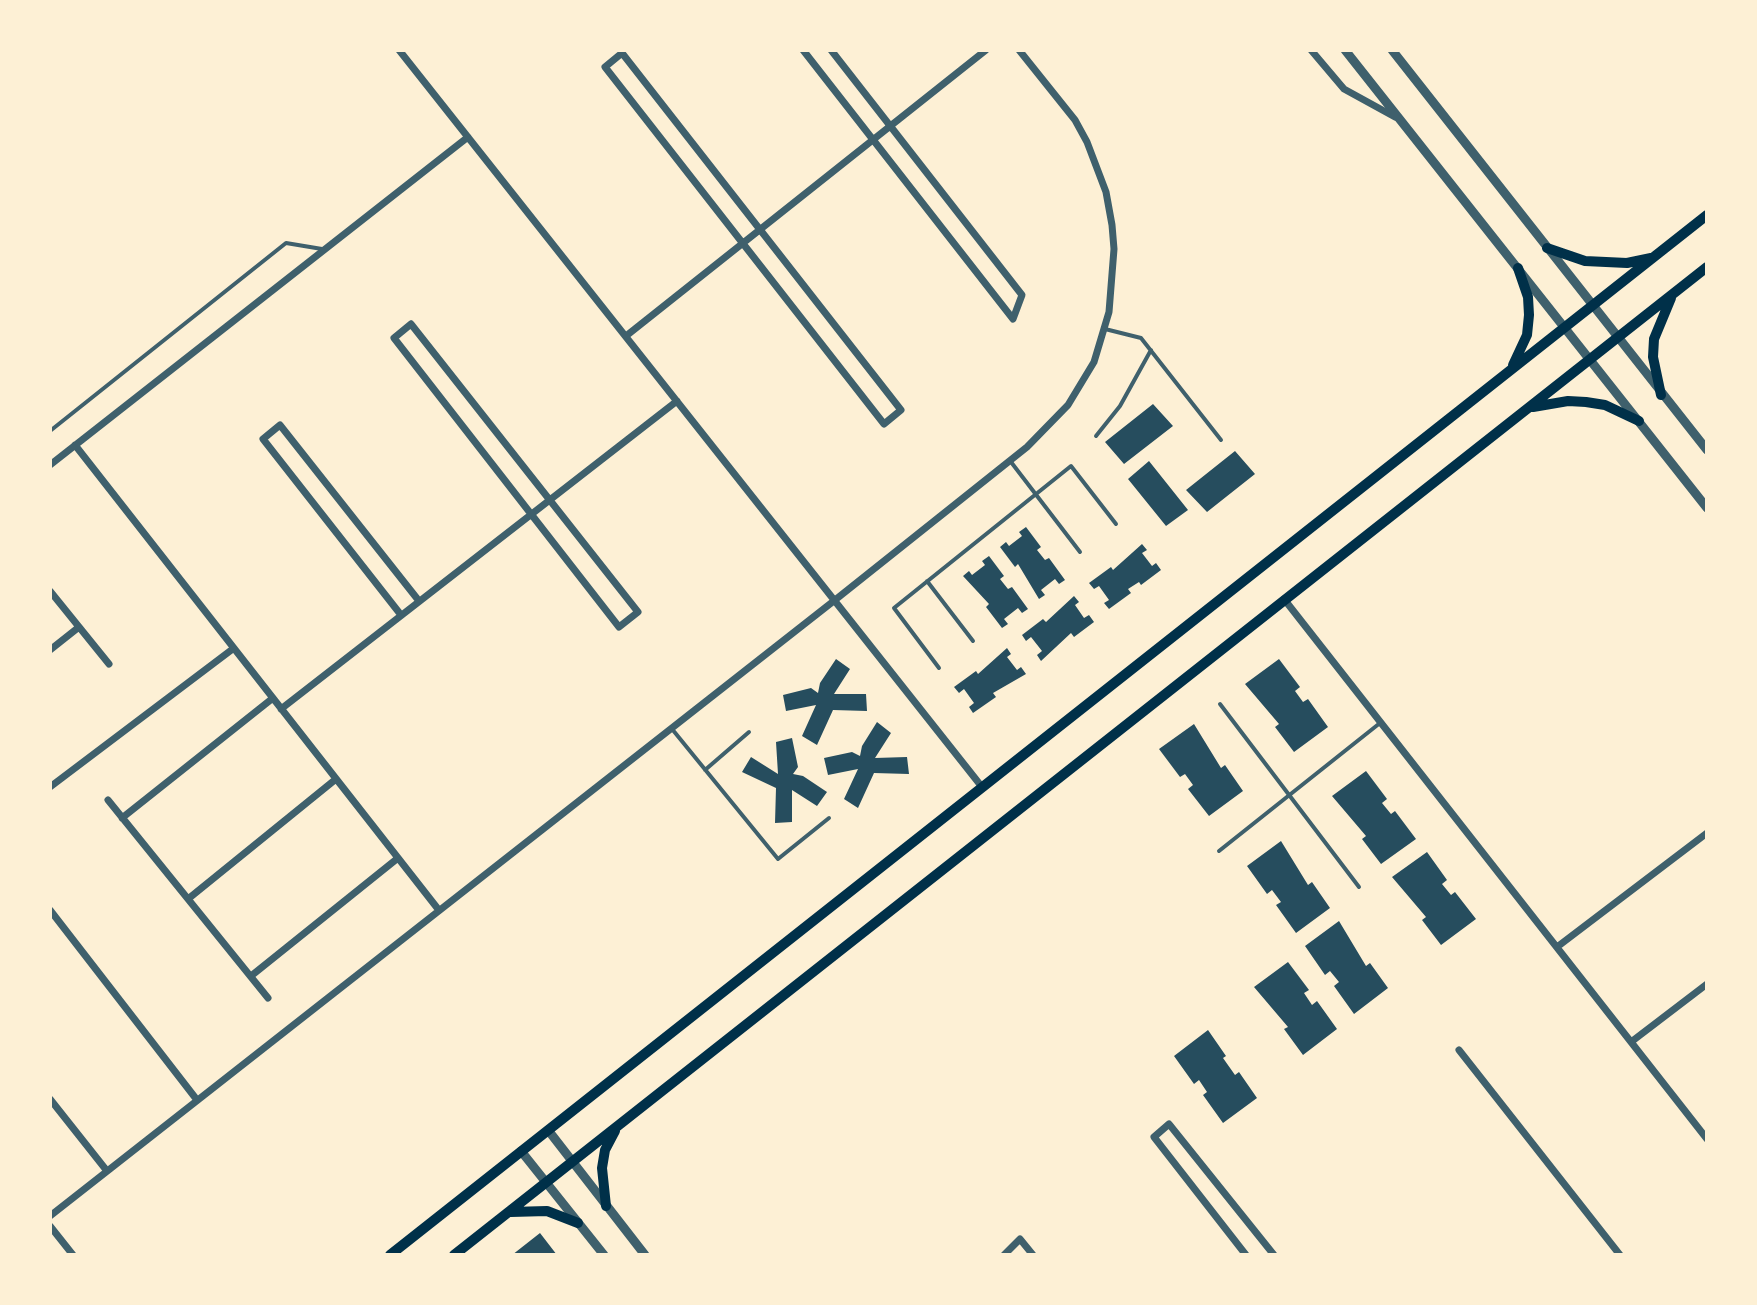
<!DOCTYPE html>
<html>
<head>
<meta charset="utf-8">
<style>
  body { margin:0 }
  #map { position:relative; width:1757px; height:1305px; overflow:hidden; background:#fdf0d5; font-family:Helvetica,sans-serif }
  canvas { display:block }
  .frame { position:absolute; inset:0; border:52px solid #fdf0d5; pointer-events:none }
</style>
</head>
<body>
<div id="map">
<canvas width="1757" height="1305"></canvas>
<div class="frame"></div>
</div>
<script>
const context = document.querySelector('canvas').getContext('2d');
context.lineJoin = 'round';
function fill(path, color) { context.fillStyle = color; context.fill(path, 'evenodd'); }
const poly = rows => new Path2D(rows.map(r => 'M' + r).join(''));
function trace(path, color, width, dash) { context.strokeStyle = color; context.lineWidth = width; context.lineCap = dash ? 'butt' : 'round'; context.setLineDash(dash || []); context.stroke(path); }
const building = poly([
  [1153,404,1173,426,1124,464,1105,442],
  [1235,451,1255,474,1207,512,1186,490],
  [1149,461,1188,510,1166,526,1128,479],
  [1026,527,1041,547,1037,550,1045,560,1049,558,1065,580,1059,584,1055,579,1041,590,1045,595,1039,599,1018,564,1015,567,1000,547,1006,542,1009,546,1022,536,1019,532],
  [1142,544,1147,550,1142,553,1152,566,1156,563,1161,570,1141,585,1139,582,1128,589,1131,593,1109,609,1104,603,1109,600,1099,586,1094,589,1089,583,1111,567,1113,570],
  [989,556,1004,576,1000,579,1008,589,1012,587,1028,609,1022,613,1018,608,1004,619,1008,624,1002,628,986,607,989,604,963,576,969,571,972,575,985,565,982,561],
  [1074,596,1079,602,1075,605,1084,618,1089,615,1094,622,1074,637,1071,633,1041,661,1037,655,1042,651,1031,637,1026,641,1022,635,1043,619,1046,622],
  [1007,648,1011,654,1007,657,1017,670,1021,667,1026,674,993,693,996,697,973,713,969,707,974,703,964,689,959,693,954,687,976,671,978,674],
  [836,659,850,669,834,694,866,694,867,711,833,710,817,745,802,736,816,705,786,711,783,695,811,688,818,693,820,683],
  [1279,659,1300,687,1295,691,1303,702,1308,699,1328,727,1294,752,1275,727,1279,724,1245,684],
  [877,722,891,733,875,758,907,757,909,774,874,773,858,808,844,799,858,769,828,775,824,758,852,752,860,756,862,746],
  [1194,724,1221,768,1225,765,1243,791,1209,816,1188,789,1193,785,1185,774,1180,777,1159,749],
  [792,738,798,767,793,774,803,776,827,792,817,806,792,790,792,822,775,823,776,788,742,772,751,757,778,774,776,742],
  [1366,771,1387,799,1382,803,1391,814,1395,811,1416,839,1381,864,1362,839,1366,836,1332,796],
  [1281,841,1308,885,1312,882,1330,908,1296,933,1276,905,1281,902,1272,890,1267,894,1247,866],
  [1427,852,1447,880,1442,884,1451,895,1455,892,1476,919,1441,945,1422,920,1426,917,1392,877],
  [1339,921,1366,966,1370,963,1388,988,1354,1014,1334,986,1339,982,1330,971,1325,975,1305,946],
  [1288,962,1309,990,1304,993,1312,1005,1317,1001,1337,1029,1303,1055,1284,1029,1288,1027,1254,987],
  [1208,1030,1226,1056,1223,1058,1235,1075,1239,1072,1257,1098,1223,1123,1203,1095,1207,1092,1199,1080,1194,1084,1174,1056],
  [540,1233,557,1255,512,1255]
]);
const service = poly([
  [1105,329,1141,338,1221,440],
  [50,431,286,243,322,249],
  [1096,436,1120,406,1151,350],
  [1011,462,1080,552],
  [927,581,973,641],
  [939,668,894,608,1071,466,1116,524],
  [1220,704,1359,887],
  [672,729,778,859,829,818],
  [705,770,749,732],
  [1219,851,1380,723]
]);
const minor = poly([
  [399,50,982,787],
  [803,50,1013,319,1022,295,831,50],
  [1311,50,1344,89,1395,117],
  [622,53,901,410,884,424,605,67,622,53],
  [411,324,638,612,619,627,394,338,411,324],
  [626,336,986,50],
  [75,445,438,909],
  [50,465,468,137],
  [50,591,109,664],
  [1284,599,1707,1139],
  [401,615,263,439,280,425,419,601],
  [50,650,79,627],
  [281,709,677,401],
  [50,787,234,648],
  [108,800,268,998],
  [122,818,273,698],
  [188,899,336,779],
  [50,910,197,1100],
  [1557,947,1707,833],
  [251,976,398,858],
  [1631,1042,1707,984],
  [1459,1050,1620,1255],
  [50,1099,107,1171],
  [50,1216,835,600,1027,447,1068,405,1094,362,1109,312,1114,249,1112,225,1106,192,1087,142,1075,120,1019,50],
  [50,1226,73,1255],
  [1004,1255,1020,1239,1033,1255],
  [1246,1255,1154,1137,1169,1124,1274,1255]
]);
const tertiary = poly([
  [1345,50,1707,508],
  [1392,50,1707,450],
  [548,1130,645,1255],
  [521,1151,604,1255]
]);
const secondary = poly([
  [1547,248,1585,261,1627,263,1651,258],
  [1513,365,1527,335,1529,315,1528,297,1518,268],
  [1661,395,1653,357,1654,339,1671,298],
  [1533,407,1568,401,1586,402,1605,405,1639,421],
  [606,1206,602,1168,605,1150,615,1131],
  [511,1212,547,1211,578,1223],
  [390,1255,1707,215],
  [454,1255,1707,267]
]);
fill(building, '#264d5e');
trace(service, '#3f606c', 4);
trace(minor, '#3f606c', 7);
trace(tertiary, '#3f606c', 9);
trace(secondary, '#003049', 10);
</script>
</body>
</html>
